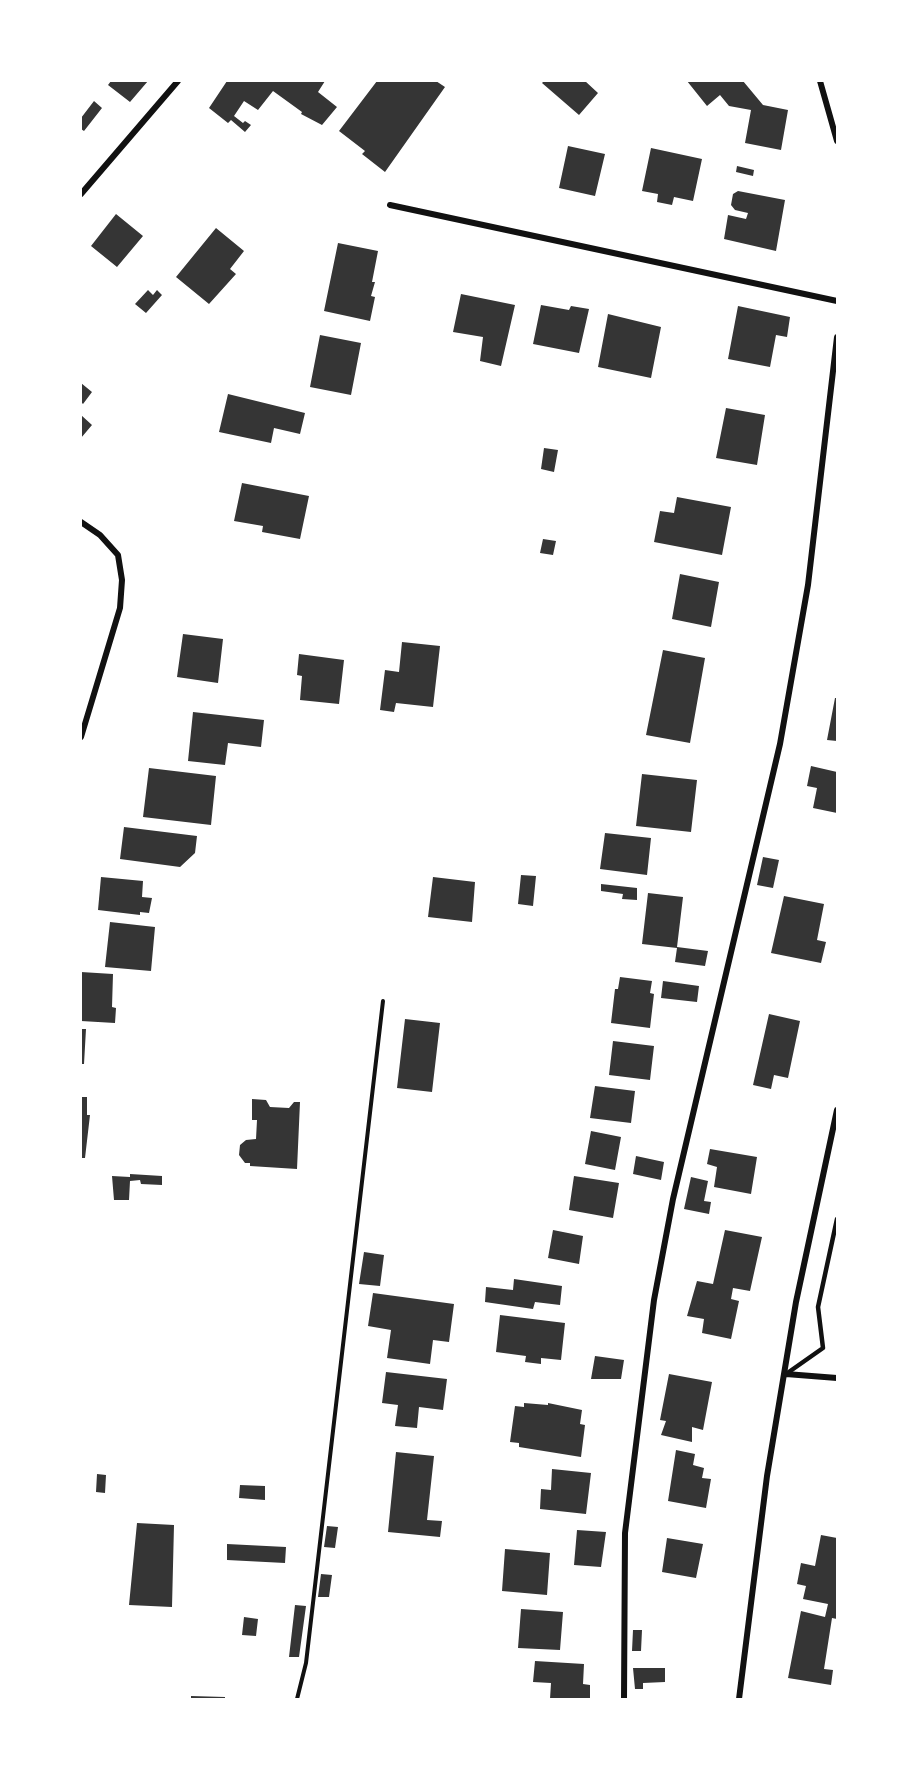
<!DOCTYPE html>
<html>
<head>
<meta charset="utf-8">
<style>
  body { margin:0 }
  #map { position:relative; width:918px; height:1780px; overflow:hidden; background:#fff; font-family:Quicksand,sans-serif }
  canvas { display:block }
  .frame { position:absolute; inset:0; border:82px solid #fff; pointer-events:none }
</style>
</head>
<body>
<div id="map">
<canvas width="918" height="1780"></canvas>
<div class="frame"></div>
</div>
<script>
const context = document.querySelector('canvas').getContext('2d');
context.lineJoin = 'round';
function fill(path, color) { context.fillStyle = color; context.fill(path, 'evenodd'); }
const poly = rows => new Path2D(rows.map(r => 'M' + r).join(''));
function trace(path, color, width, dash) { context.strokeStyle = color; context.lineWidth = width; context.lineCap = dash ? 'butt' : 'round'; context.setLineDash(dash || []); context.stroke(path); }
const building = poly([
  [111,81,148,81,130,102,108,85],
  [227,81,325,81,318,92,337,107,322,125,301,114,302,112,273,91,258,110,244,101,234,116,243,123,245,121,251,125,245,132,231,120,228,123,209,108],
  [377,81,436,81,445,87,385,172,362,154,365,151,339,131],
  [544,81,585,81,598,93,579,115,542,83],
  [687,81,743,81,763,105,788,110,781,150,745,143,751,110,729,106,720,95,707,106],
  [94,101,102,108,84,131,81,129,81,118],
  [568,146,605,154,595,196,559,188],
  [651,148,702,159,693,201,674,197,672,205,657,202,658,194,642,191],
  [737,166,754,170,753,176,736,172],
  [738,191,785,200,776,251,724,239,728,215,746,219,748,213,735,210,731,205,733,194],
  [116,214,143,236,117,267,91,246],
  [216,228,244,251,230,269,236,274,209,304,176,277],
  [338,243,378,251,372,282,375,282,371,296,375,297,370,321,324,311],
  [148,290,153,295,157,290,162,295,146,313,135,304],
  [461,294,515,305,501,366,480,361,483,337,453,332],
  [541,305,569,310,571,306,589,309,579,353,533,344],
  [738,306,790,317,787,337,776,335,770,367,728,359],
  [608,314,661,327,651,378,598,367],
  [320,335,361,343,351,395,310,387],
  [81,383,92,392,83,404,81,402],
  [228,394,305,413,300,434,274,428,271,443,219,432],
  [726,408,765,415,757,465,716,458],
  [81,415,92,425,81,438],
  [544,448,558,450,554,472,541,469],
  [242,483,309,496,300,539,262,532,263,526,234,521],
  [677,497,731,507,722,555,654,542,660,511,674,513],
  [543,539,556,541,553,555,540,553],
  [680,574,719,582,711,627,672,619],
  [183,634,223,639,218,683,177,677],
  [402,642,440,646,433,707,396,703,394,712,380,710,385,670,399,672],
  [663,650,705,658,690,743,646,735],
  [299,654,344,660,339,704,300,700,302,676,297,675],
  [835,698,837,698,837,741,827,740],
  [193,712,264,720,261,747,228,743,225,765,188,761],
  [811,766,837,772,837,813,813,808,817,788,807,786],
  [149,768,216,776,211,825,143,817],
  [642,774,697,780,691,832,636,826],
  [124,827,197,836,195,853,180,867,120,859],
  [605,833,651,838,647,875,600,869],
  [763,857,779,860,773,888,757,885],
  [521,875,536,876,533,906,518,904],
  [101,877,143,881,142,897,152,898,149,913,140,912,140,915,98,910],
  [433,877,475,882,472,922,428,917],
  [601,884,637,888,637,900,622,899,623,894,601,891],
  [648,893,683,897,677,947,708,951,705,966,675,962,677,948,642,944],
  [784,896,824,904,817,940,826,942,821,963,771,953],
  [110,922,155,927,151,971,105,967],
  [81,972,113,974,112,1007,116,1008,115,1023,81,1021],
  [620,977,652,981,650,993,654,994,650,1028,611,1023,615,989,618,989],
  [663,981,699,986,697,1002,661,998],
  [769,1014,800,1021,788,1078,774,1075,771,1089,753,1085],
  [405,1019,440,1023,432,1092,397,1088],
  [81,1029,86,1029,84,1064,81,1064],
  [613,1041,654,1046,650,1080,609,1075],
  [595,1086,635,1091,631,1123,590,1118],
  [81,1097,87,1097,87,1115,90,1115,85,1158,81,1158],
  [252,1099,266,1100,270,1107,289,1108,294,1102,300,1102,297,1169,250,1166,250,1163,245,1163,239,1155,240,1145,246,1140,256,1139,257,1120,252,1120],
  [591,1131,621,1137,615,1170,585,1164],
  [710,1149,757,1157,751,1194,714,1187,717,1167,707,1164],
  [636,1156,664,1162,661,1180,633,1174],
  [130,1174,162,1176,162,1185,141,1184,140,1180,130,1181,129,1200,114,1200,112,1176,130,1177],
  [574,1176,619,1183,613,1218,569,1210],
  [691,1177,708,1181,704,1201,711,1202,709,1214,684,1209],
  [553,1230,583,1236,579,1264,548,1258],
  [725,1230,762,1237,750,1291,733,1288,731,1299,739,1301,731,1339,702,1333,704,1319,687,1316,697,1281,713,1284],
  [364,1252,384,1255,380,1286,359,1284],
  [514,1279,562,1286,560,1305,535,1302,533,1309,485,1302,486,1287,513,1290],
  [373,1293,454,1304,449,1342,433,1340,430,1364,387,1358,391,1330,368,1326],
  [500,1315,565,1323,561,1360,541,1358,541,1364,525,1362,526,1356,496,1352],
  [595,1356,624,1360,621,1379,591,1379],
  [386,1372,447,1379,443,1410,419,1407,417,1428,395,1426,398,1405,382,1403],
  [669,1374,712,1382,703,1430,692,1427,692,1442,661,1435,666,1421,660,1420],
  [524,1403,548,1405,548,1403,582,1410,580,1424,585,1425,581,1457,519,1447,519,1443,510,1442,515,1406,524,1407],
  [676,1450,695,1454,693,1465,704,1468,702,1478,711,1479,706,1508,668,1501],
  [396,1452,434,1456,427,1520,442,1521,440,1537,388,1532],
  [552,1469,591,1473,586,1514,540,1509,541,1489,551,1490],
  [97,1474,106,1475,105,1493,96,1492],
  [240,1485,265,1486,265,1500,239,1498],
  [137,1523,174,1525,172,1607,129,1605],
  [327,1526,338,1527,335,1548,324,1547],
  [577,1530,606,1532,601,1567,574,1565],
  [821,1535,837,1538,837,1619,832,1618,824,1669,833,1670,831,1685,788,1678,801,1611,825,1617,828,1604,803,1599,806,1586,797,1584,801,1563,815,1566],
  [667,1538,703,1544,696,1578,662,1572],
  [227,1544,286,1547,285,1563,227,1560],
  [505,1549,550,1553,547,1595,502,1591],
  [321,1574,332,1575,329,1597,318,1597],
  [295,1605,306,1606,299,1657,289,1657],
  [521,1609,563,1612,560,1650,518,1648],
  [244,1617,258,1619,256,1636,242,1635],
  [633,1630,642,1630,641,1651,632,1651],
  [535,1661,584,1664,583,1684,590,1685,590,1699,550,1699,551,1683,533,1682],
  [633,1668,665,1668,665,1682,643,1683,643,1689,635,1689],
  [191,1696,225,1697,225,1699,191,1699]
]);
const path = poly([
  [297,1699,306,1663,383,1001]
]);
const service = poly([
  [786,1374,823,1348,818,1307,837,1219]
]);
const minor = poly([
  [820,81,837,141],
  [81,194,178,81],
  [390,205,837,301],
  [81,522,100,535,118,555,122,580,120,608,81,737],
  [786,1374,837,1378],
  [624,1699,625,1533,654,1300,673,1199,780,744,808,585,837,337],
  [739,1699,767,1476,796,1302,837,1110]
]);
fill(building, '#353535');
trace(path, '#111', 4);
trace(service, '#111', 4.5);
trace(minor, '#111', 6);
</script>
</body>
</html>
